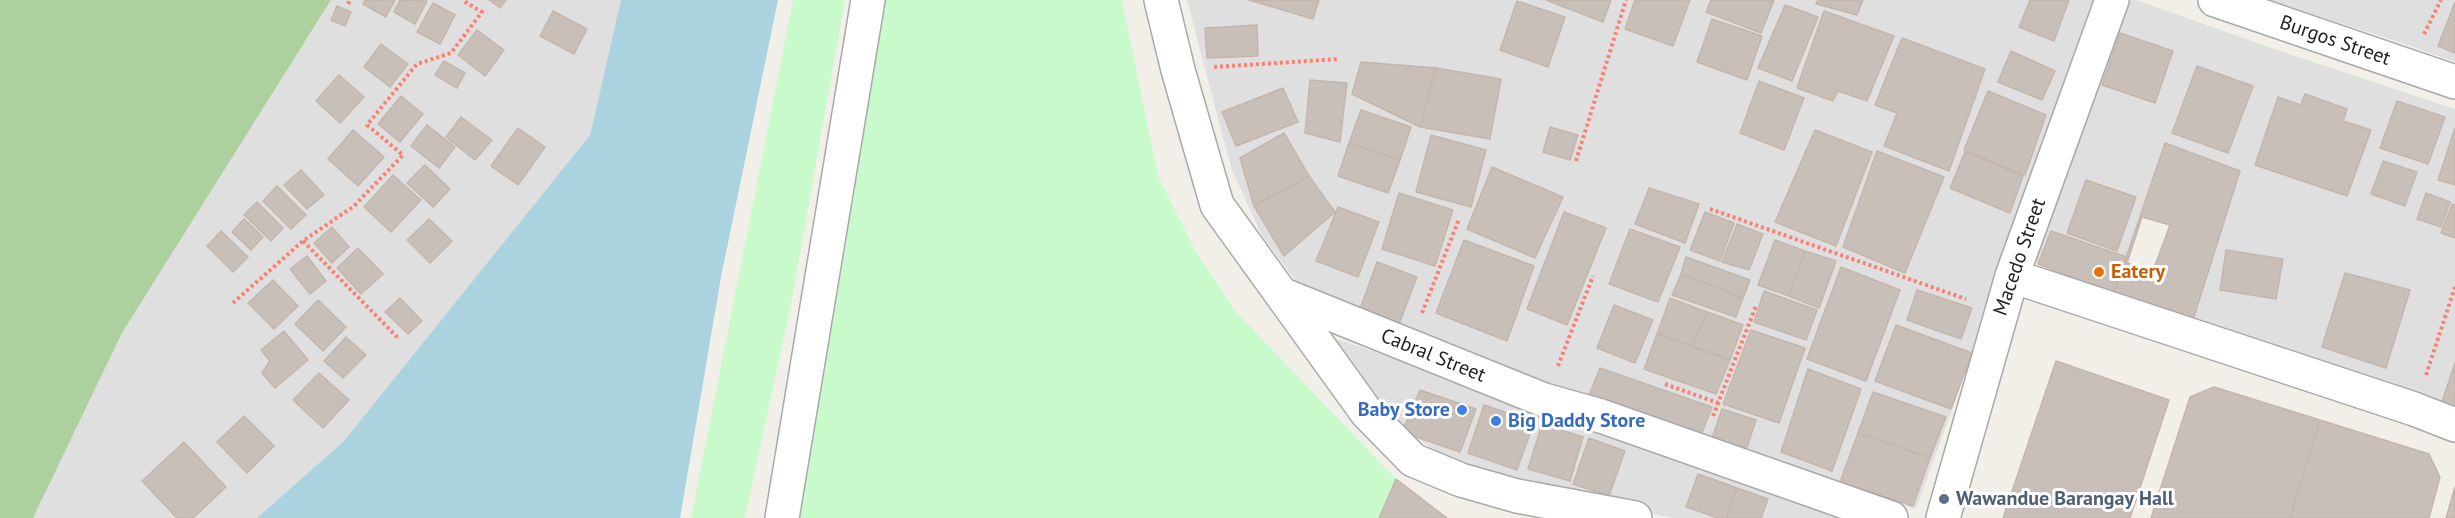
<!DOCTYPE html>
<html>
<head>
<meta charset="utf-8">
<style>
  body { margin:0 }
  canvas { display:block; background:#f2efe9 }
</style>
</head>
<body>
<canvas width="2455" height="518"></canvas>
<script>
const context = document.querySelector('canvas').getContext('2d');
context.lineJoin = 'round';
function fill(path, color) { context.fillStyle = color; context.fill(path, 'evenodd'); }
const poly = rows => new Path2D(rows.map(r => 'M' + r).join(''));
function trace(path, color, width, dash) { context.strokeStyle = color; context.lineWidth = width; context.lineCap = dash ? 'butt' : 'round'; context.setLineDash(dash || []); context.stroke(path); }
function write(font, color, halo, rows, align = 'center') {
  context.font = font + ' "PT Sans",sans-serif'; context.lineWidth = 6; context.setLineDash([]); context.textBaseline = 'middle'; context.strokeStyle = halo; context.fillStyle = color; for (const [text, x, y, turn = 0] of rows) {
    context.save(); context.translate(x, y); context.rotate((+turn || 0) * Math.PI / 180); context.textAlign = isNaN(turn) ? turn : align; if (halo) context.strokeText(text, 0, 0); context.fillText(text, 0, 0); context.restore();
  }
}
const residential = poly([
  [331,0,621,0,590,135,344,441,257,518,33,518,122,333],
  [1187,0,2096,0,2053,111,2006,245,1975,346,1916,509,1585,405,1299,285,1262,236,1231,168],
  [2128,0,2136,0,2280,51,2455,109,2455,410,2193,320,2240,171,2165,143,2114,293,2031,260],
  [2270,0,2455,0,2455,62,2411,46],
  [1330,337,1883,518,1673,518,1476,476,1381,415]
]);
const forest = poly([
  [0,0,331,0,122,333,33,518,0,518]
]);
const park = poly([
  [793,0,845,0,791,304,745,518,691,518],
  [882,0,1122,0,1158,176,1196,252,1235,311,1396,479,1379,518,798,518]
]);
const water = poly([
  [621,0,778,0,721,277,680,518,257,518,344,441,590,135]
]);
const building = poly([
  [365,0,395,0,386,17,363,4,365,0],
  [400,0,427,1,415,24,394,12,400,0],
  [489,0,506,0,500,8,489,0],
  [1249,0,1319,0,1313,19,1249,0],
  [1546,0,1611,0,1603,22,1546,0],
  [1635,0,1690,0,1673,46,1625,29,1635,0],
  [1711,0,1774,0,1761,33,1706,12,1711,0],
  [1818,0,1863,0,1857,15,1816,4,1818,0],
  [2030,0,2069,0,2054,41,2019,27,2030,0],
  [1517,1,1565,17,1548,67,1500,50,1517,1],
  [2455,2,2455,53,2438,46,2455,2],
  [433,3,455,15,440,44,417,32,433,3],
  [1785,5,1818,17,1792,81,1758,68,1785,5],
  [337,6,351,12,345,26,331,20,337,6],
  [553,11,587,29,574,54,540,36,553,11],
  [1824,11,1894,36,1867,101,1838,91,1833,101,1797,88,1824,11],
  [1712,19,1762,36,1747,80,1697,62,1712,19],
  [1257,25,1258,56,1207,58,1205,28,1257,25],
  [477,30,504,50,485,76,458,55,477,30],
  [2120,33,2173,51,2155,103,2102,85,2120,33],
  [1902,38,1985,69,1949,171,1884,146,1897,113,1875,105,1902,38],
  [381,44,408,64,390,87,364,67,381,44],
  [2011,51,2055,71,2042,100,1998,82,2011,51],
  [444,61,465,73,457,88,435,75,444,61],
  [1361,62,1436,68,1420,127,1352,94,1361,62],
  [2197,66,2253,86,2228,153,2172,133,2197,66],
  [1436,68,1501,79,1490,139,1420,127,1436,68],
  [339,75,364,97,340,123,316,101,339,75],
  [1310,80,1347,83,1340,142,1305,133,1310,80],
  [1759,81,1804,98,1784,150,1740,133,1759,81],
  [1283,88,1298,122,1236,146,1222,112,1283,88],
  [1988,91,2046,115,2025,175,1964,150,1988,91],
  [2305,94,2347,109,2343,121,2371,130,2347,196,2255,165,2278,97,2301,105,2305,94],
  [401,96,423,114,400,142,378,124,401,96],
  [2397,101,2445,117,2428,164,2380,148,2397,101],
  [1361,110,1411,127,1400,160,1349,143,1361,110],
  [461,117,492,140,475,160,446,137,461,117],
  [427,125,455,147,439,168,411,146,427,125],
  [1550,127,1578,135,1570,160,1543,152,1550,127],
  [518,128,545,147,518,185,491,166,518,128],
  [2455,128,2455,185,2438,180,2455,128],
  [353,130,384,157,358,186,328,159,353,130],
  [1815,130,1872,152,1836,246,1775,222,1815,130],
  [1284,133,1309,176,1254,206,1240,158,1284,133],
  [1431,135,1486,150,1471,207,1416,192,1431,135],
  [1349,143,1400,160,1388,193,1338,176,1349,143],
  [2165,143,2240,171,2193,320,2114,293,2165,143],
  [1877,151,1944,177,1905,273,1843,247,1877,151],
  [1965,152,2023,176,2010,213,1950,188,1965,152],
  [2383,161,2417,172,2405,206,2371,194,2383,161],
  [425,165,450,189,433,207,407,183,425,165],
  [1492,167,1563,197,1535,258,1467,229,1492,167],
  [301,170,324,195,307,209,284,185,301,170],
  [393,175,421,200,391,232,364,207,393,175],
  [1309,176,1335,212,1284,256,1254,206,1309,176],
  [2086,180,2136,197,2117,251,2067,233,2086,180],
  [277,186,306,215,291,229,263,201,277,186],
  [1649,188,1699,204,1685,243,1635,224,1649,188],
  [1399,193,1453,210,1435,266,1382,249,1399,193],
  [2426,193,2450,202,2441,227,2417,219,2426,193],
  [257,202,283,228,271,241,244,215,257,202],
  [2452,204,2455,205,2455,238,2441,233,2452,204],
  [1338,207,1379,222,1358,277,1316,261,1338,207],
  [1564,212,1606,228,1567,325,1527,309,1564,212],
  [1705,212,1734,223,1720,261,1690,250,1705,212],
  [2142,217,2170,225,2153,271,2127,263,2142,217],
  [244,219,263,237,251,250,232,232,244,219],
  [429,219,452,241,430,263,407,240,429,219],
  [1737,224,1763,234,1749,270,1722,262,1737,224],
  [332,227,349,247,332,263,314,243,332,227],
  [1630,229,1680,247,1658,302,1609,284,1630,229],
  [221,231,248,257,233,272,207,246,221,231],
  [2051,231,2127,257,2114,293,2038,264,2051,231],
  [1464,240,1534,266,1507,341,1436,313,1464,240],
  [1775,240,1805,251,1789,296,1758,285,1775,240],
  [358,248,383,274,361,294,337,268,358,248],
  [2226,250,2283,259,2276,299,2220,290,2226,250],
  [1805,251,1836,261,1819,308,1789,296,1805,251],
  [307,256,326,281,310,294,290,269,307,256],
  [1686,257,1750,280,1743,298,1681,274,1686,257],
  [1377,262,1417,277,1398,327,1359,312,1377,262],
  [1841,267,1900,290,1866,381,1807,359,1841,267],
  [2345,273,2410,290,2386,368,2322,347,2345,273],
  [1681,274,1743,298,1736,317,1672,295,1681,274],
  [273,280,298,306,274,329,248,303,273,280],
  [1917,290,1972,308,1961,339,1907,320,1917,290],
  [1764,291,1817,310,1806,340,1754,322,1764,291],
  [400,298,422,321,408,334,385,312,400,298],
  [1670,298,1707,312,1692,346,1657,334,1670,298],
  [318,300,346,327,323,351,295,324,318,300],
  [1614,305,1653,320,1635,363,1597,348,1614,305],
  [1707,312,1743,325,1730,360,1692,346,1707,312],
  [1896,325,1972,353,1951,409,1875,381,1896,325],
  [1751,330,1805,348,1779,423,1723,404,1751,330],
  [284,331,308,360,275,388,262,373,270,361,261,350,284,331],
  [1657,334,1730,360,1716,394,1644,369,1657,334],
  [346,337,366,355,343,378,324,361,346,337],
  [2056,361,2169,400,2130,518,2003,518,2056,361],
  [2455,363,2455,409,2441,405,2455,363],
  [1600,368,1712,407,1698,443,1585,405,1600,368],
  [1808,369,1861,389,1832,471,1781,452,1808,369],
  [319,373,349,400,323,428,293,400,319,373],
  [2214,387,2320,420,2290,518,2151,518,2190,397,2214,387],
  [1420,390,1476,409,1460,452,1402,432,1420,390],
  [1873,392,1946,417,1930,458,1858,433,1873,392],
  [1484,405,1534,422,1517,470,1468,453,1484,405],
  [1722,409,1756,420,1744,456,1710,444,1722,409],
  [244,416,274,446,247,473,217,442,244,416],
  [2320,420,2429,454,2440,477,2429,518,2290,518,2320,420],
  [1542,424,1583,437,1570,481,1528,469,1542,424],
  [1858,433,1930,458,1913,506,1840,482,1858,433],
  [1589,438,1625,451,1609,496,1573,484,1589,438],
  [184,442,226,487,193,518,177,518,142,481,184,442],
  [1698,474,1737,488,1726,518,1718,518,1686,507,1698,474],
  [1396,479,1447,518,1379,518,1396,479],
  [2455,487,2455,518,2446,518,2455,487],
  [1737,488,1768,499,1761,518,1726,518,1737,488]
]);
const path = poly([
  [348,4,350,0],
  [2424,34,2441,0],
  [1214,67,1339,59],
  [1576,161,1626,0],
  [1710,209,1966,299],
  [303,241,399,339],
  [233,303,303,241,354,206,403,155,367,125,417,64,451,53,482,12,462,0],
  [1422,313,1459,219],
  [1558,366,1593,276],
  [2426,375,2455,287],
  [1665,384,1718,403],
  [1713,416,1756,306]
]);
const minor = poly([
  [1161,0,1178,70,1217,205,1367,413,1413,460,1461,480,1517,496,1635,518],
  [2215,0,2455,82],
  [2012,276,2414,409,2455,425],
  [1281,294,1544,400,1601,416,1891,518],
  [782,518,868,0],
  [1943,518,2012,276,2112,0]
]);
const markers = [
  [2099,272,6,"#e8710a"],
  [1462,410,6,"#3f7fe0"],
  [1496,421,6,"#3f7fe0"],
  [1944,499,6,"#5c6f8a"]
];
const streetNames = [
  ["Burgos Street",2335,41,19],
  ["Macedo Street",2020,257,-71],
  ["Cabral Street",1433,356,22]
];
const foodNames = [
  ["Eatery",2111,272]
];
const shopNames = [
  ["Baby Store",1450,410],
  ["Big Daddy Store",1508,421,"left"]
];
const serviceNames = [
  ["Wawandue Barangay Hall",1956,499]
];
fill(residential, '#e0dfdf');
fill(forest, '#add19e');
fill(park, '#c8facc');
fill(water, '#aad3df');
fill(building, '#c7bfb8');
trace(building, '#c4b6ab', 1.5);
trace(minor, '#a9a9a9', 36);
trace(path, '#fa8072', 4, [3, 3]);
trace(minor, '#fff', 33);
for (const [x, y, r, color] of markers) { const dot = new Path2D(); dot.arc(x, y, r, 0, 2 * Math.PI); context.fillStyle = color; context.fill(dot); trace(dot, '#fff', 2); }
write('20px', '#222', '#fff', streetNames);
write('bold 20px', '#c56008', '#fff', foodNames, 'left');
write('bold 20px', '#366cbe', '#fff', shopNames, 'right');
write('bold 20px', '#4e5e75', '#fff', serviceNames, 'left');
</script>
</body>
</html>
